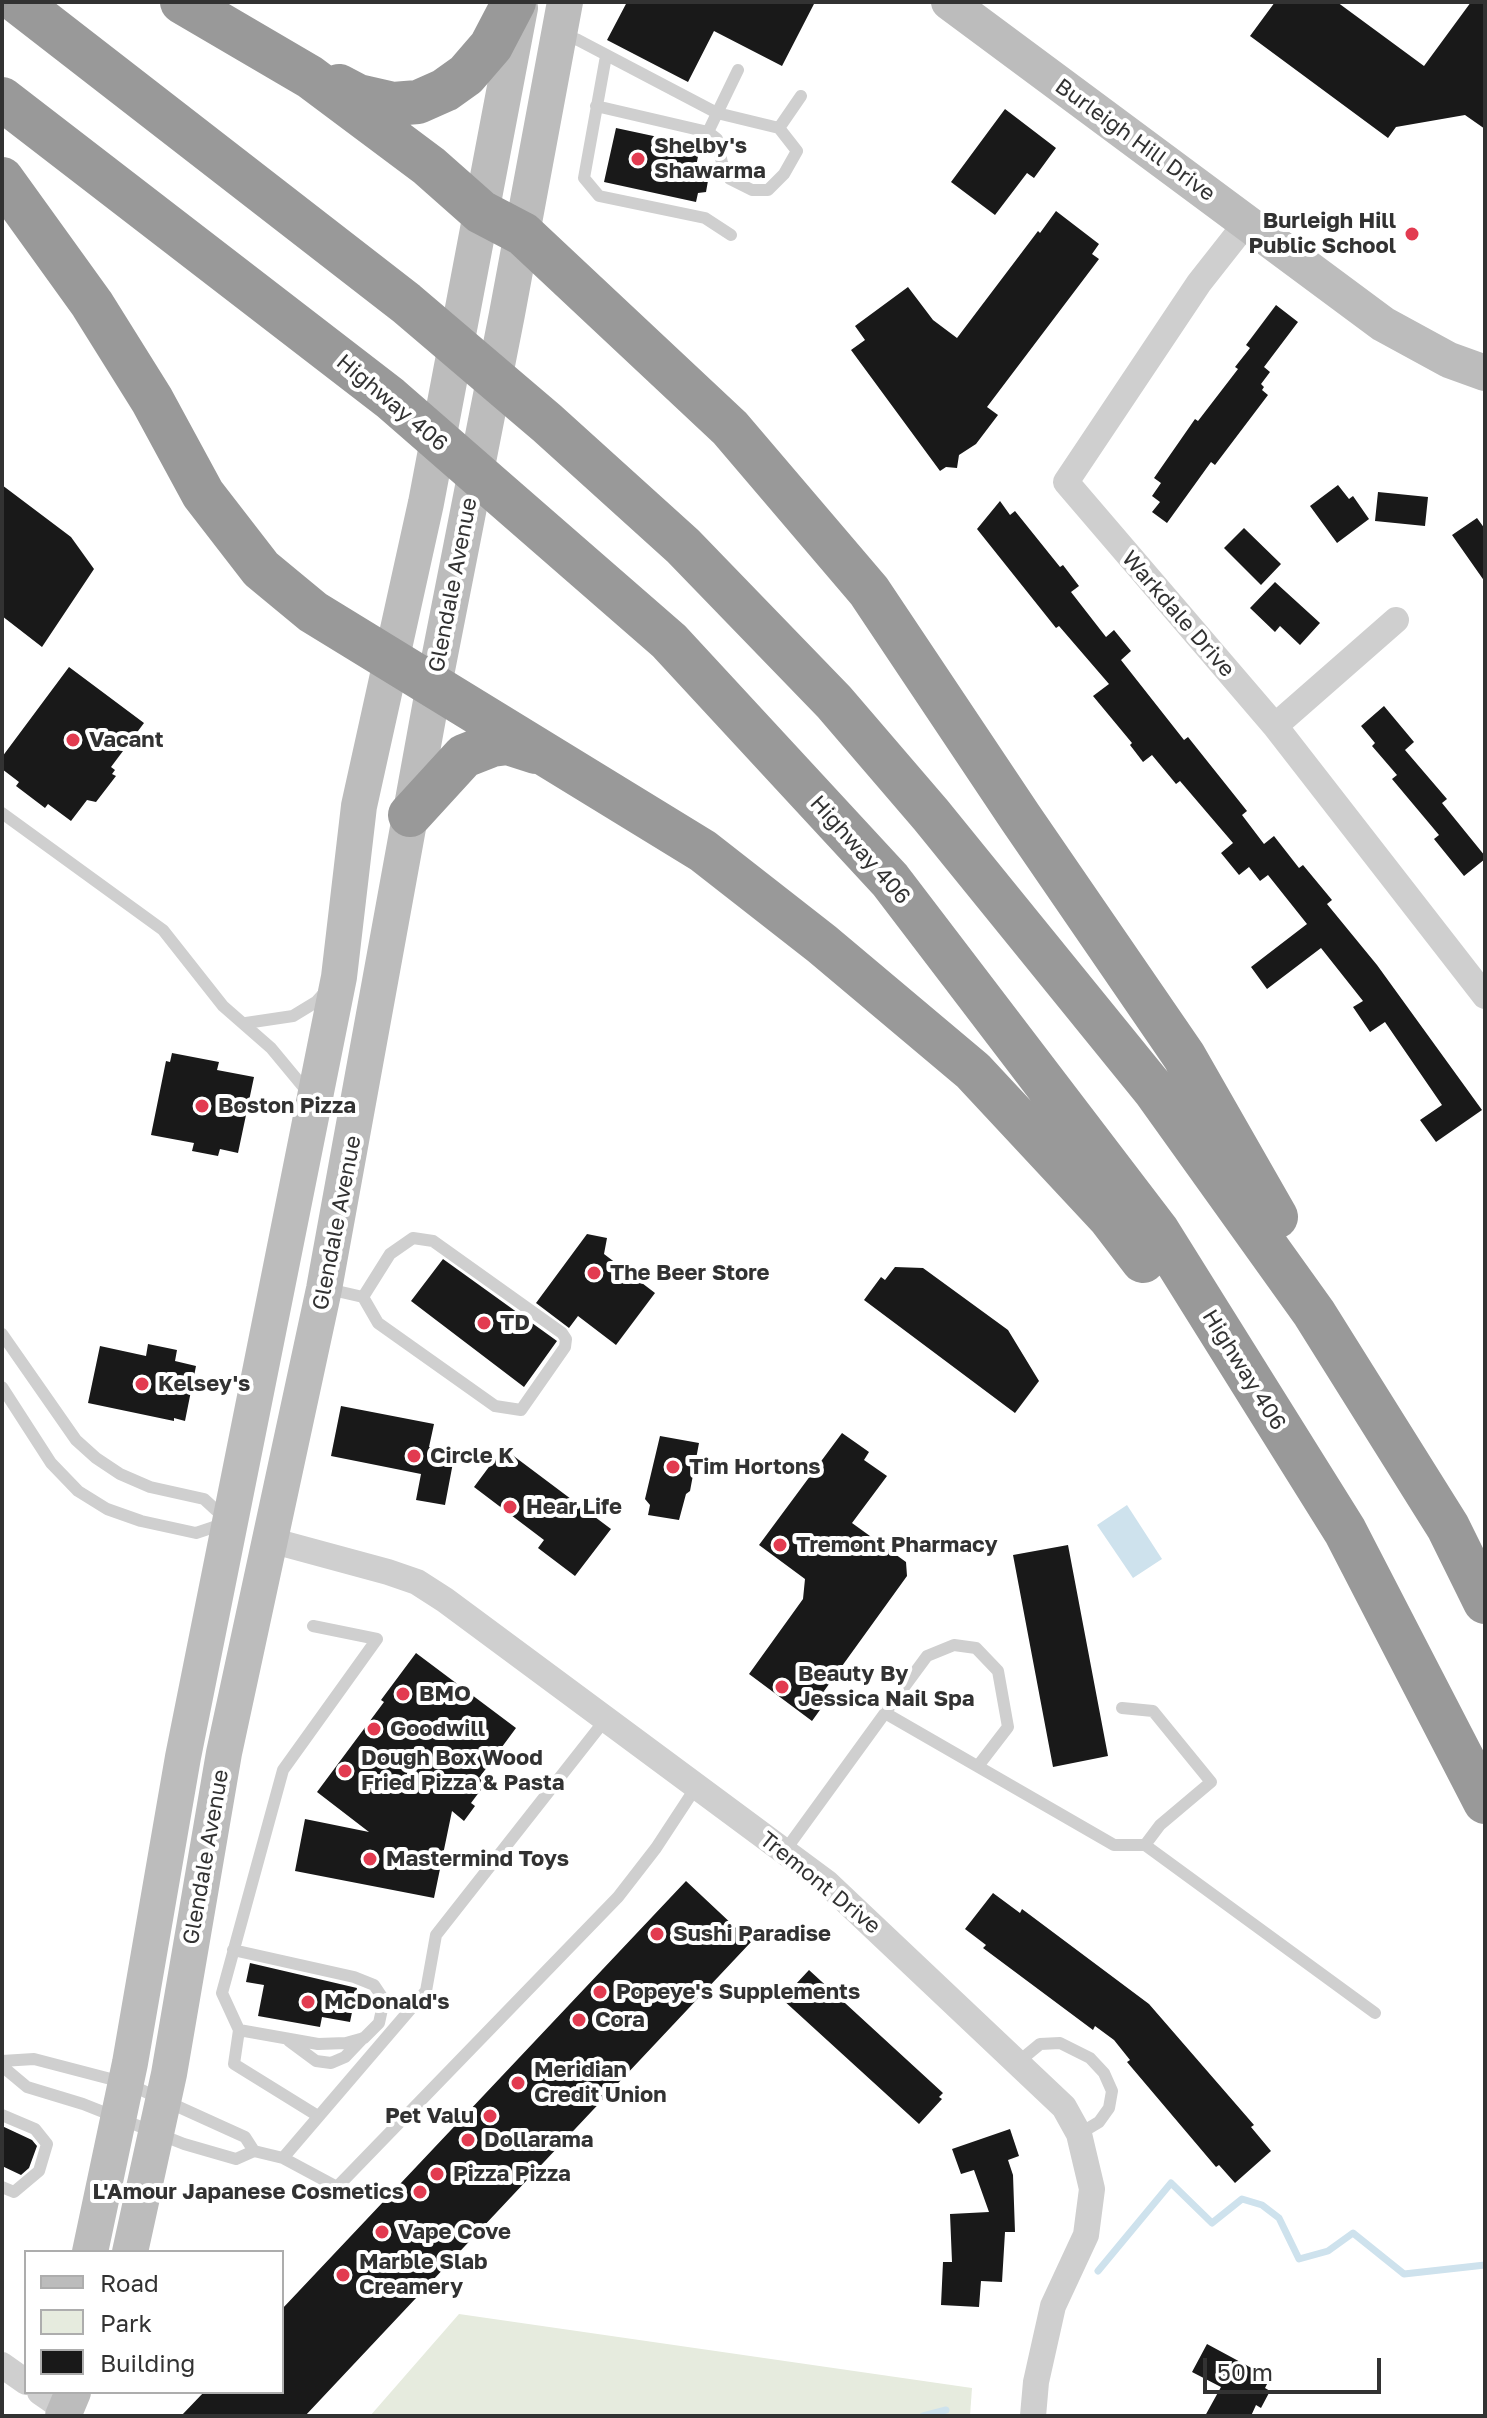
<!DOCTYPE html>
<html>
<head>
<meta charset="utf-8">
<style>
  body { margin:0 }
  #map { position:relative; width:1487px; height:2418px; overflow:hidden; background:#fff; font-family:"Golos Text",sans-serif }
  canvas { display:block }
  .frame { position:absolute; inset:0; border:4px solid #323232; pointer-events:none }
  .legend { position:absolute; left:24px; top:2250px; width:260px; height:144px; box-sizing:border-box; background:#fff; border:2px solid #adadad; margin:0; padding:10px 14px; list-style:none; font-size:24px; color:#323232 }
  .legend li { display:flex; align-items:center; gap:16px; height:40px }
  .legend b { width:40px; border:2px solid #adadad }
  .scale { position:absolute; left:1203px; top:2358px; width:178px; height:36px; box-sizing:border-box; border:4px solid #323232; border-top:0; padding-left:10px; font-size:24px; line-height:28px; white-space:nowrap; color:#323232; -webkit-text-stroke:6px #fff; paint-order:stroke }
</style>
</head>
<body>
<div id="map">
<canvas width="1487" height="2418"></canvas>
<div class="frame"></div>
<ul class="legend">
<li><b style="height:10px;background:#bcbcbc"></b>Road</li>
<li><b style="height:22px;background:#e6ebde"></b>Park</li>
<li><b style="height:22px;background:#191919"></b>Building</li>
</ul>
<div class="scale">50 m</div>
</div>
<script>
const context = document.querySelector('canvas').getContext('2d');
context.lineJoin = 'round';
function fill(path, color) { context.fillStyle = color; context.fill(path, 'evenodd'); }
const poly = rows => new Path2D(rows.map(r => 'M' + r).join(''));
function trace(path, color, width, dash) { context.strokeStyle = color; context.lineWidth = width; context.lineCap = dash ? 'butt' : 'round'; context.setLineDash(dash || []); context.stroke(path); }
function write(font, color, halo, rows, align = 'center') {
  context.font = font + ' "Golos Text",sans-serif'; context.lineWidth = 8; context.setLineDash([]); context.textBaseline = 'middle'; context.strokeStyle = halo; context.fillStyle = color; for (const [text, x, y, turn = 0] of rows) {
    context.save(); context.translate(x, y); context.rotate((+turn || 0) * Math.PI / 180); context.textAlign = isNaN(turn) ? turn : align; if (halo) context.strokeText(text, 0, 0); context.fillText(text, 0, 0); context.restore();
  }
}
const green = poly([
  [459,2314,972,2388,970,2416,370,2416]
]);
const water = poly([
  [1127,1505,1162,1559,1133,1578,1097,1525]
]);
const stream = poly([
  [1098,2271,1171,2183,1212,2223,1242,2199,1262,2205,1279,2218,1299,2259,1328,2251,1353,2233,1404,2274,1485,2265],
  [923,2416,946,2410]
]);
const building = poly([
  [627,2,815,2,782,66,714,31,688,82,607,40],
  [1275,2,1337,2,1424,66,1471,2,1485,2,1485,129,1465,115,1396,127,1388,138,1250,36],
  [1005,109,1056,148,1034,178,1027,173,995,215,951,182],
  [616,128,700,146,695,172,709,175,706,192,698,193,696,202,604,182],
  [1056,211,1099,244,1092,254,1099,259,987,407,998,415,976,444,959,455,957,468,946,467,940,471,851,350,865,340,855,326,908,287,933,320,957,338,1038,231,1040,233],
  [1276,305,1298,322,1264,367,1270,372,1261,384,1264,387,1262,390,1268,395,1215,465,1211,462,1167,523,1152,512,1160,502,1152,496,1161,483,1154,478,1195,419,1198,421,1238,369,1235,367,1250,348,1246,345],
  [2,485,71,537,94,569,42,647,2,616],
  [1338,485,1349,499,1353,496,1369,519,1337,543,1310,506],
  [1378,492,1428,497,1425,526,1375,521],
  [1000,501,1010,515,1015,511,1060,567,1063,565,1079,586,1071,592,1106,637,1114,630,1131,651,1121,660,1184,740,1188,737,1247,811,1242,815,1264,844,1274,836,1299,868,1303,865,1332,900,1327,904,1377,965,1482,1110,1436,1142,1420,1120,1442,1105,1385,1022,1370,1032,1353,1007,1363,1001,1321,948,1267,989,1251,967,1307,924,1268,875,1260,881,1249,867,1239,875,1221,853,1233,843,1180,781,1176,784,1152,755,1143,762,1130,745,1132,743,1093,696,1109,684,1059,626,1056,628,977,529],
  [1477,518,1485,529,1485,582,1452,535],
  [1244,528,1281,564,1261,585,1224,548],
  [1275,582,1320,623,1300,645,1280,626,1275,632,1250,608],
  [69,667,144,723,111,767,115,770,112,774,116,776,96,802,87,800,71,821,48,804,45,808,16,786,19,782,2,769,2,757],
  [1384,706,1414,742,1405,750,1447,799,1442,803,1485,856,1485,859,1464,876,1434,839,1439,835,1392,779,1397,775,1372,746,1375,743,1361,726],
  [172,1053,219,1062,217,1070,254,1077,238,1153,220,1149,218,1156,192,1151,194,1143,151,1135,166,1061,170,1062],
  [587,1234,607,1238,604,1254,655,1293,616,1345,578,1316,569,1328,536,1303],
  [443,1259,557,1341,524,1387,411,1301],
  [895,1267,923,1268,1008,1330,1039,1381,1015,1413,864,1300,881,1277,885,1280],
  [148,1344,177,1350,175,1361,196,1366,185,1421,174,1418,174,1421,88,1403,100,1346,146,1356],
  [341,1406,434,1424,429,1447,455,1452,445,1505,416,1500,421,1474,331,1456],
  [842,1433,869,1452,864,1460,887,1476,852,1523,906,1562,907,1576,824,1691,830,1696,812,1721,749,1674,803,1599,805,1579,759,1545],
  [660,1436,699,1443,690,1491,686,1494,679,1520,648,1515,650,1505,645,1499],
  [503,1448,611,1529,575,1576,538,1548,544,1540,474,1487],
  [1068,1545,1108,1756,1053,1767,1013,1555],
  [416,1653,516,1728,479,1778,486,1783,471,1803,475,1806,464,1821,452,1811,434,1898,295,1871,305,1819,369,1832,317,1792,384,1702,381,1700],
  [686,1881,751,1942,305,2416,181,2416,204,2392,282,2392,282,2309],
  [993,1893,1020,1913,1022,1909,1149,2004,1254,2125,1251,2127,1271,2151,1235,2183,1219,2165,1216,2167,1127,2062,1130,2060,1114,2040,1095,2026,1093,2030,983,1948,986,1945,965,1929],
  [250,1963,357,1988,350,2022,322,2017,320,2027,258,2016,264,1985,246,1982],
  [809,1970,943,2093,939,2097,942,2099,919,2124,782,1999],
  [2,2126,32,2140,37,2146,29,2168,21,2175,2,2166],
  [1010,2129,1019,2156,1008,2160,1013,2175,1015,2232,1005,2232,1002,2282,981,2281,979,2307,941,2305,943,2262,952,2262,950,2214,989,2212,974,2170,961,2174,952,2149],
  [1207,2344,1270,2378,1265,2388,1270,2391,1261,2408,1256,2405,1251,2416,1205,2416,1221,2387,1192,2372]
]);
const lane = poly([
  [561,34,578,40,717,113,779,128,801,96],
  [606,56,584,178,599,196,705,218,731,235],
  [596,106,708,132,717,139,722,163,730,179,752,190,768,190,784,174,797,151,779,128],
  [708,132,738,70],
  [2,813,163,930,223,1006,271,1048,310,1095],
  [246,1023,293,1016,316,1002,325,992],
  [328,1289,363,1297,378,1323,495,1406,521,1410,565,1347,566,1339,562,1333,433,1241,413,1238,390,1254,363,1297],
  [2,1334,76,1440,96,1458,120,1474,150,1487,204,1499,229,1522,196,1533,141,1521,107,1509,78,1491,51,1463,2,1387],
  [313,1626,377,1639,283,1770,222,1993,239,2030,234,2064,318,2116],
  [885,1713,927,1656,954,1645,976,1648,998,1671,1008,1727,978,1766],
  [1145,1845,1375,2013],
  [784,1852,885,1713,1114,1845,1145,1845,1160,1825,1211,1782,1153,1711,1122,1708],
  [233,1950,354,1977,374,1985,384,2000,379,2023,364,2038,346,2043,318,2044,239,2030],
  [289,2041,316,2061,331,2063,345,2057,363,2038],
  [2,2061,34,2059,126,2083,245,2137,254,2151],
  [1017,2063,1040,2044,1060,2043,1090,2058,1104,2073,1112,2091,1109,2108,1099,2122,1079,2134],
  [2,2066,27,2087,83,2104,184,2144,236,2159,254,2151,283,2158,337,2187,618,1897,656,1848,696,1787],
  [2,2115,35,2129,47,2144,39,2171,14,2192,2,2187],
  [283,2158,426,1991,436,1935,605,1720]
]);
const street = poly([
  [1247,222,1199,283,1066,482,1275,726,1485,996],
  [1275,726,1396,620],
  [270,1540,388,1572,417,1582,445,1600,827,1883,1064,2107,1079,2134,1092,2189,1086,2235,1053,2306,1036,2382,1033,2416],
  [2,2365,26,2382],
  [40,2392,66,2410]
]);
const secondary = poly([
  [949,2,1383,324,1449,360,1485,373],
  [90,2252,130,2063,183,1757,339,977,359,806,426,503,520,8],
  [130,2252,169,2074,224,1753,324,1289,434,685,507,314,565,2],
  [63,2416,73,2392]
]);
const highway = poly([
  [18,2,406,303,547,423,683,546,834,702,931,815,1155,1091,1314,1313,1448,1527,1485,1602],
  [182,2,310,77,429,166,481,212,523,234,730,428,869,591,1020,817,1184,1056,1276,1217],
  [339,86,358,96,393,104,418,102,445,90,466,75,491,46,514,2],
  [2,99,390,398,669,641,890,880,1157,1230,1345,1531,1485,1802],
  [2,179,92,304,152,400,203,494,261,569,313,612,703,851,822,944,973,1071,1110,1218,1143,1261],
  [410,815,464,756,492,745,508,743,536,752]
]);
const markers = [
  [638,159,8,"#e23b50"],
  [1412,234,8,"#e23b50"],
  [73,740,8,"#e23b50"],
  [202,1106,8,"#e23b50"],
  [594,1273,8,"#e23b50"],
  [484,1323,8,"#e23b50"],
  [142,1384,8,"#e23b50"],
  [414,1456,8,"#e23b50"],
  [673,1467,8,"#e23b50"],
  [510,1507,8,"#e23b50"],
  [780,1545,8,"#e23b50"],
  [782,1687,8,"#e23b50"],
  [403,1694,8,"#e23b50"],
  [374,1729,8,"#e23b50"],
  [345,1771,8,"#e23b50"],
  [370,1859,8,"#e23b50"],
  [657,1934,8,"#e23b50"],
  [600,1992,8,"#e23b50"],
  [308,2002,8,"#e23b50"],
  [579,2020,8,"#e23b50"],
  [518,2083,8,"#e23b50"],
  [490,2116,8,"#e23b50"],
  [468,2140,8,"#e23b50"],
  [437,2174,8,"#e23b50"],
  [420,2192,8,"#e23b50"],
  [382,2232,8,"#e23b50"],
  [343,2275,8,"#e23b50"]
];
const streetNames = [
  ["Burleigh Hill Drive",1135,140,36],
  ["Highway 406",392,403,40],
  ["Glendale Avenue",453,585,-79],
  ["Warkdale Drive",1178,614,49],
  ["Highway 406",860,850,48],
  ["Glendale Avenue",337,1223,-79],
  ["Highway 406",1244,1370,58],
  ["Glendale Avenue",206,1857,-80],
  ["Tremont Drive",820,1883,39]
];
const poiNames = [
  ["Shelby's",654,146],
  ["Shawarma",654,171],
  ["Burleigh Hill",1396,221,"right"],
  ["Public School",1396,246,"right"],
  ["Vacant",89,740],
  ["Boston Pizza",218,1106],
  ["The Beer Store",610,1273],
  ["TD",500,1323],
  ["Kelsey's",158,1384],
  ["Circle K",430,1456],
  ["Tim Hortons",689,1467],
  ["Hear Life",526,1507],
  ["Tremont Pharmacy",796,1545],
  ["Beauty By",798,1674],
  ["Jessica Nail Spa",798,1699],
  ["BMO",419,1694],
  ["Goodwill",390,1729],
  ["Dough Box Wood",361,1758],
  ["Fried Pizza & Pasta",361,1783],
  ["Mastermind Toys",386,1859],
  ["Sushi Paradise",673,1934],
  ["Popeye's Supplements",616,1992],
  ["McDonald's",324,2002],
  ["Cora",595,2020],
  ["Meridian",534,2070],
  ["Credit Union",534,2095],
  ["Pet Valu",474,2116,"right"],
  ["Dollarama",484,2140],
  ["Pizza Pizza",453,2174],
  ["L'Amour Japanese Cosmetics",404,2192,"right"],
  ["Vape Cove",398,2232],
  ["Marble Slab",359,2262],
  ["Creamery",359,2287]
];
fill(green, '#e6ebde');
fill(water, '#cee2ed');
trace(stream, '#cee2ed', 7);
fill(building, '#191919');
trace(lane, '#cfcfcf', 12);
trace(street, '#cfcfcf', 26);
trace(secondary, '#bcbcbc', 36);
trace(highway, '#999', 44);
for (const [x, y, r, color] of markers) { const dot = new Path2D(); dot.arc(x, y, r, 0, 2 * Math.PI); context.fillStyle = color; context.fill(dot); trace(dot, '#fff', 3); }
write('22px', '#323232', '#fff', streetNames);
write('bold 22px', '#323232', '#fff', poiNames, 'left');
</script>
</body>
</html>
